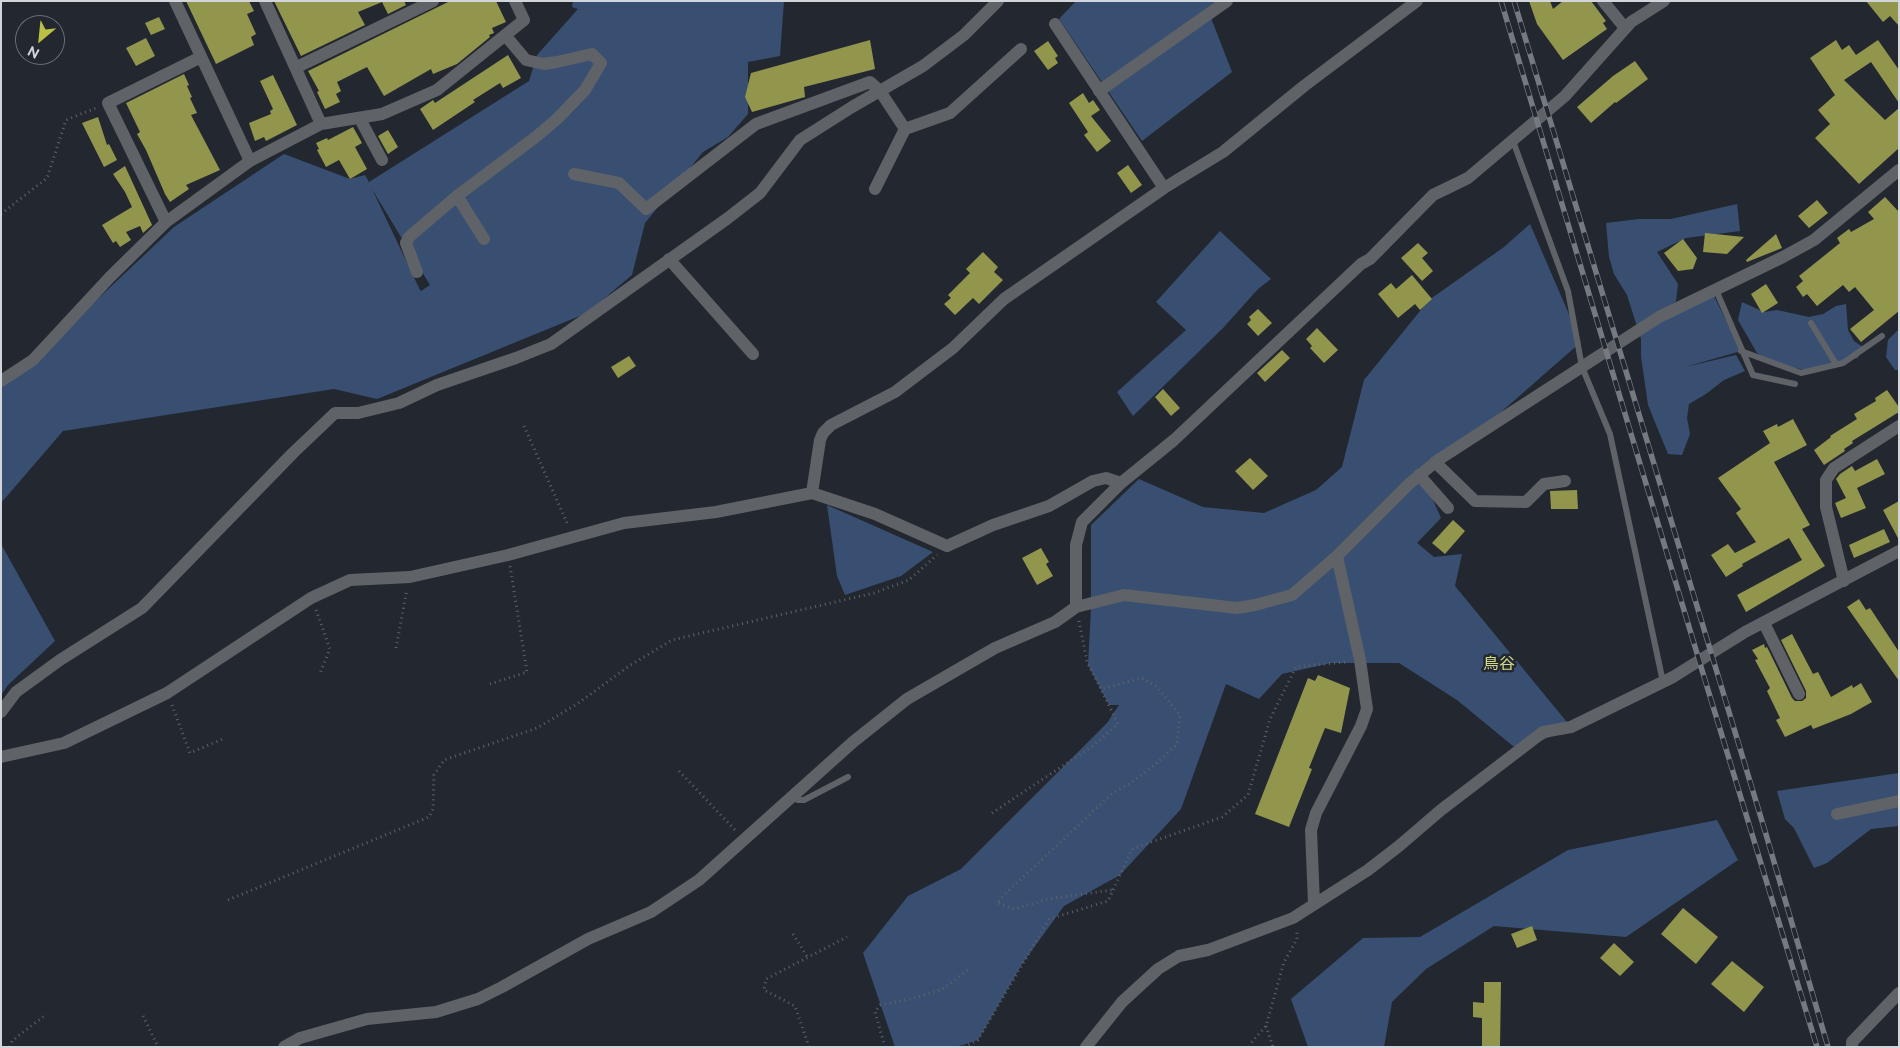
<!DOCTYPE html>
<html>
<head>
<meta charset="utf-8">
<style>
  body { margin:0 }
  #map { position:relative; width:1900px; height:1048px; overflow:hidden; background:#232830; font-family:Raleway,sans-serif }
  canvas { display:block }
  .frame { position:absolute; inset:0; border:2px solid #d2d5da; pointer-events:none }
  .north { position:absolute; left:15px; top:15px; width:50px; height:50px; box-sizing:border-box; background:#232830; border:1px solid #696d74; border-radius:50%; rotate:208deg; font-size:14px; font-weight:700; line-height:20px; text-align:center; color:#d2d5da }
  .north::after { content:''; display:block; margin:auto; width:18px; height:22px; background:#bbc044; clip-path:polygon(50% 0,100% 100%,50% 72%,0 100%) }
</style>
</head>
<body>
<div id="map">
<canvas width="1900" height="1048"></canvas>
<div class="frame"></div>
<div class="north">N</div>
</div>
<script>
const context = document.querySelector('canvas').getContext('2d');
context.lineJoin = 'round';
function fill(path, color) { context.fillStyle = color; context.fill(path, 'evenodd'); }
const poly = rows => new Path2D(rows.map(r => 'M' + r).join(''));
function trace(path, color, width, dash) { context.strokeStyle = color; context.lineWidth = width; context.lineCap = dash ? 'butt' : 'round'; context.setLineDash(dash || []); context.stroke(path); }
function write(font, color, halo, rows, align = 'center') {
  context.font = font + ' Raleway,"Noto Sans JP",sans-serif'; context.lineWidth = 5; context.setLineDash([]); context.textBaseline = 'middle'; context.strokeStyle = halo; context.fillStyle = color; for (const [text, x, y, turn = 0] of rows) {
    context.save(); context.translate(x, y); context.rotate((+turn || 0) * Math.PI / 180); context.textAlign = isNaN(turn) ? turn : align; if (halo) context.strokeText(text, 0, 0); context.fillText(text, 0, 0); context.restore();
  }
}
const green = poly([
  [573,1,784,1,780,56,748,62,748,114,728,137,703,152,645,223,632,275,587,313,377,399,334,389,63,431,1,503,1,385,33,360,174,227,284,154,350,179,365,175,369,182,529,81,537,55,578,9,572,7],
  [372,189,430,285,421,291,420,290],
  [1076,1,1226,1,1211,18,1232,72,1142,141,1059,19],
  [1737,204,1740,231,1686,238,1657,252,1678,284,1676,301,1659,317,1712,292,1741,351,1685,367,1736,355,1745,371,1724,380,1706,394,1689,404,1687,418,1690,434,1682,455,1668,454,1648,405,1641,356,1641,339,1627,295,1614,274,1609,257,1606,223,1639,219,1671,219],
  [1530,224,1581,342,1468,441,1428,468,1425,482,1441,518,1417,543,1434,557,1462,554,1455,586,1571,727,1519,751,1457,700,1399,663,1331,663,1282,674,1259,699,1226,684,1181,809,1120,875,1064,906,1022,964,978,1040,956,1047,895,1047,863,953,908,896,961,869,1107,723,1119,705,1109,705,1088,665,1091,609,1091,525,1139,479,1203,507,1264,513,1316,490,1342,467,1364,380,1429,300,1504,247],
  [1220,231,1271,279,1258,289,1224,327,1133,416,1117,392,1186,330,1156,302],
  [1742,302,1764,312,1777,310,1809,317,1823,314,1836,306,1846,304,1848,330,1854,341,1863,347,1858,358,1804,370,1771,362,1757,353,1738,320],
  [1899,329,1899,370,1895,370,1886,357,1888,340],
  [827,505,933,552,901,576,845,595,837,576],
  [1,544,55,641,8,685,1,695],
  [1899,773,1899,826,1871,829,1827,863,1814,868,1794,828,1785,819,1777,791],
  [1717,820,1738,860,1626,937,1494,926,1426,969,1392,1002,1384,1047,1308,1047,1291,999,1363,938,1420,937,1568,850]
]);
const building = poly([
  [186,1,249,1,254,11,247,14,256,34,251,37,254,45,216,64],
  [274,1,404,1,406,5,388,14,382,2,358,12,365,25,301,56],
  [450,1,496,1,506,22,492,28,494,33,489,35,490,37,457,64,433,74,431,69,384,96,367,67,337,82,341,91,336,94,340,102,325,109,317,92,319,91,308,71],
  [1529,1,1550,1,1553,9,1563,1,1591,1,1606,21,1603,23,1607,29,1563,60,1537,24],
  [1866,1,1899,1,1899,26,1890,16,1883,22],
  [159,17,165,29,151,35,145,23],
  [146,38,155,56,136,66,126,48],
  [870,40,875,69,804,87,805,97,752,112,745,97,751,73],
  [1836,40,1842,50,1849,45,1856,55,1878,40,1899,70,1899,103,1871,62,1844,80,1885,120,1899,108,1899,148,1859,184,1815,138,1830,124,1818,110,1835,95,1810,58],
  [1048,41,1058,56,1055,58,1058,63,1048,70,1034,51],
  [508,55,521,78,503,88,500,83,473,100,475,102,433,130,420,109,433,100,435,103],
  [1635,61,1648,79,1616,103,1615,102,1591,123,1577,107,1613,76],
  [184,74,189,85,187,86,192,97,190,98,197,113,191,115,220,170,186,185,189,189,170,202,165,194,146,150,137,134,140,132,126,103],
  [273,75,297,125,266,141,264,137,255,141,249,123,271,114,270,111,273,109,260,81],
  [1083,93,1089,103,1093,100,1100,110,1091,116,1111,141,1097,152,1084,135,1088,132,1069,103],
  [98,117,107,145,109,144,117,160,104,167,82,123],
  [353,127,362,143,355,147,367,169,350,179,339,160,326,167,317,150,319,149,316,143,327,138,328,140],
  [388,130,398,147,388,154,378,136],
  [1128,165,1142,185,1131,193,1117,173],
  [125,166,152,225,143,233,140,226,126,232,131,240,120,247,116,241,113,243,102,225,132,207,125,192,113,174],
  [1885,197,1899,212,1899,311,1861,342,1850,329,1874,310,1855,287,1849,292,1843,285,1817,306,1807,294,1803,297,1796,287,1803,281,1799,276,1840,243,1837,238,1849,229,1851,232,1874,219,1868,212],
  [1817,200,1828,213,1809,228,1798,216],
  [1705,233,1744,237,1727,254,1703,252],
  [1776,234,1782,248,1747,262,1746,260],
  [1683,239,1697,258,1693,269,1678,271,1664,253],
  [1418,243,1428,253,1422,258,1433,271,1422,281,1401,258],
  [983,252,998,267,994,272,1003,280,979,304,973,298,955,315,944,304,951,298,948,295,970,273,966,269],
  [1412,275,1432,299,1420,310,1415,304,1398,318,1378,294,1391,283,1396,289],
  [1766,284,1778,303,1762,313,1751,294],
  [1258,309,1272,323,1258,336,1247,324,1251,320,1249,317],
  [1317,328,1338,350,1324,363,1310,348,1312,346,1306,339],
  [1282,350,1290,358,1265,382,1257,373],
  [629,356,636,366,618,378,611,367],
  [1163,389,1180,408,1171,416,1155,397],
  [1887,390,1899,407,1899,412,1852,441,1853,443,1844,449,1845,451,1824,465,1814,450,1831,437,1830,436,1857,419,1854,414,1876,401,1875,398],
  [1793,419,1807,445,1774,462,1810,525,1802,529,1825,566,1746,612,1737,595,1802,560,1789,538,1742,564,1743,566,1726,577,1711,555,1728,544,1735,553,1756,542,1736,513,1741,509,1718,478,1770,443,1763,431,1777,424,1778,427],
  [1250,458,1268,476,1253,490,1235,471],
  [1877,459,1885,474,1857,488,1866,508,1841,518,1835,503,1846,498,1836,479,1840,474,1852,466,1855,471],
  [1577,490,1578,509,1551,509,1550,491],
  [1899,501,1899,540,1883,510],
  [1453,520,1465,531,1445,554,1432,543],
  [1884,529,1890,542,1854,558,1849,545],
  [1041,548,1049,562,1046,564,1053,576,1037,585,1022,558],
  [1859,599,1866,610,1870,608,1899,652,1899,681,1847,607],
  [1792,634,1813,674,1818,672,1831,697,1852,685,1853,688,1861,683,1872,702,1851,714,1813,729,1811,725,1785,737,1776,720,1780,718,1767,691,1770,688,1755,660,1758,659,1752,650,1764,644,1765,648,1767,647,1792,698,1795,701,1802,701,1806,698,1806,691,1781,640],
  [1318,675,1350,688,1341,733,1325,728,1309,768,1312,769,1289,827,1255,814,1308,678,1315,681],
  [1683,908,1718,937,1696,964,1661,934],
  [1532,926,1537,940,1517,948,1511,934],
  [1614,943,1634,962,1620,976,1600,958],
  [1732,961,1764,987,1744,1012,1711,984],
  [1484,982,1501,982,1500,1047,1482,1047,1482,1018,1473,1017,1473,1002,1484,1003]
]);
const path = poly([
  [1,214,47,178,66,120,96,108],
  [524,426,568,525],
  [316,610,330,649,320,673],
  [1079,621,1087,662,1101,689,1142,678,1157,687,1180,715,1177,744,1158,762,1129,784,1114,792,1005,894,997,903,1014,909,1048,899,1112,890],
  [396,648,407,589],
  [490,684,527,672,510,566],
  [172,705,190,753,225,738],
  [679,771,735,830],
  [992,813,1094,745,1118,724,1101,689],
  [228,900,429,817,433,809,434,775,444,760,537,728,577,704,629,666,672,640,874,593,909,580,937,555],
  [793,934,808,958],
  [143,1016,158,1047],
  [1266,1026,1273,1047],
  [10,1047,12,1041,44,1016],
  [809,1047,795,1006,764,990,766,979,847,937],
  [885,1047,875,1012,880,1005,914,998,941,990,968,970],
  [964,1047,978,1040,1049,919,1108,901,1132,849,1222,817,1248,795,1270,719,1296,667,1346,662],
  [1250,1047,1251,1043,1266,1026,1284,962,1297,939,1297,929]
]);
const service = poly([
  [1513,141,1568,291,1582,367,1610,434,1663,682],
  [1716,290,1753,375,1795,384],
  [1811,323,1836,364],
  [1741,351,1801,373,1843,363,1882,336],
  [791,797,798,800,804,800,848,777]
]);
const minor = poly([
  [175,1,250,161],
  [1603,1,1625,28],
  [1055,24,1164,188],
  [297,67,433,1],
  [1099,91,1227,1],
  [360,119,382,160],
  [321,124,382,114,437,90,524,20,515,1],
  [905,129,950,113,1021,49],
  [574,174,619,183,646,209,756,124,870,82,880,91,905,129,875,189],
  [457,196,484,239],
  [166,222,108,103,201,57],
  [669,259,753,354],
  [417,272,406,243,409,237,457,196,537,136,557,119,585,90,601,63,592,54,557,62,544,64,526,60,505,35],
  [1,381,33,360,110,277,166,222,250,161,321,124,265,1],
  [1435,462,1475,501,1526,502,1544,484,1565,481],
  [1419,475,1448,508],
  [812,493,820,440,823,433,831,425,895,392,953,348,1004,299,1164,188,1223,152,1304,86,1417,1],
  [1844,581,1826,507,1826,480,1834,468,1899,426],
  [1076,607,1076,545,1082,522,1121,483,1174,440,1361,264,1370,259,1433,195,1468,178,1565,96,1631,22,1664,1],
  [1764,623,1799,694],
  [1,712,16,692,60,660,142,608,293,453,335,413,358,413,399,403,437,385,516,358,551,344,728,218,760,193,800,140,852,107,923,66,964,35,998,1],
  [1,757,64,743,167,693,311,598,350,580,410,577,508,555,624,523,716,512,812,493,875,514,947,546,993,525,1049,506,1093,481,1106,478,1121,483],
  [1837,814,1899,801],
  [1314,904,1311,830,1316,813,1361,726,1367,709,1360,660,1337,556],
  [284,1047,300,1038,367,1019,436,1012,478,999,502,987,588,939,651,912,699,880,853,742,907,699,995,648,1055,622,1076,607,1124,595,1237,608,1255,605,1292,595,1337,556,1409,484,1438,460,1659,317,1783,257,1814,240,1899,170],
  [1086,1047,1122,1002,1158,969,1179,956,1208,950,1293,918,1368,870,1399,846,1441,810,1543,732,1571,727,1673,677,1745,632,1899,551],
  [1852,1047,1852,1042,1899,993]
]);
const rail = poly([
  [1501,1,1705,680,1817,1047],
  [1514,1,1765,831,1828,1047]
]);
const quarterNames = [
  ["鳥谷",1499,664]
];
fill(green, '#384f72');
fill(building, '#92954c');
trace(path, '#5e6269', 3, [1, 4]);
trace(service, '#5f6266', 6);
trace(minor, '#5f6266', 12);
trace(rail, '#757980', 5.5);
trace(rail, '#232830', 4, [11]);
write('16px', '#d4d98b', '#232830', quarterNames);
</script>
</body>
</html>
